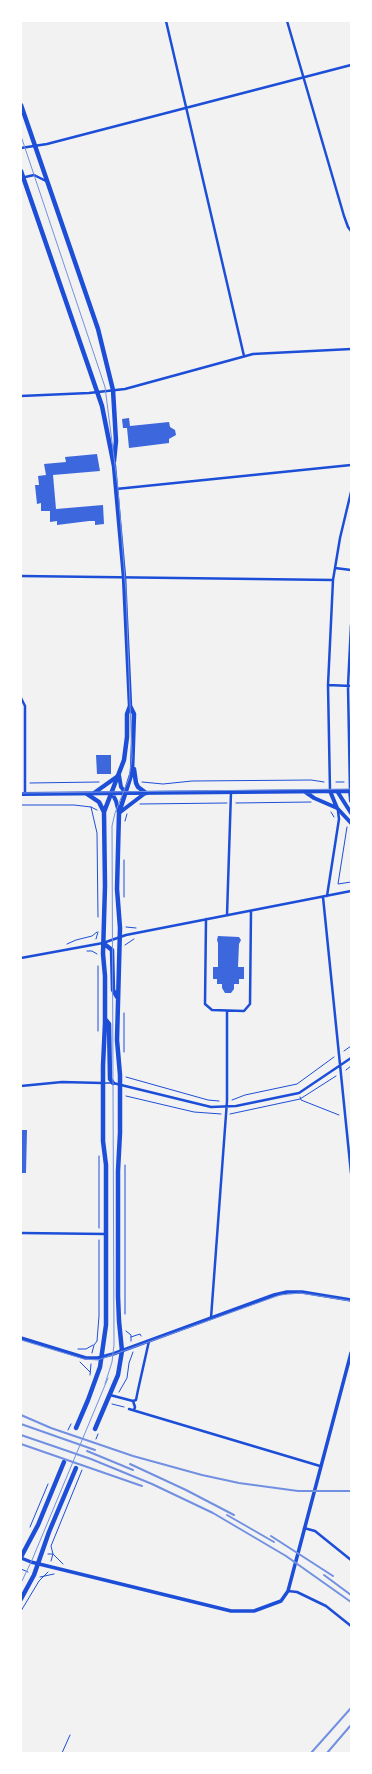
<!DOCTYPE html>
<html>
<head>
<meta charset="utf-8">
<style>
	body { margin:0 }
	#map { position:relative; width:372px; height:1774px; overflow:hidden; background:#f2f2f2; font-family:"Playfair Display",serif }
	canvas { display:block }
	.frame { position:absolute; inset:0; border:22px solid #fff; pointer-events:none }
</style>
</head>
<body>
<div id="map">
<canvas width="372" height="1774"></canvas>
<div class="frame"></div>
</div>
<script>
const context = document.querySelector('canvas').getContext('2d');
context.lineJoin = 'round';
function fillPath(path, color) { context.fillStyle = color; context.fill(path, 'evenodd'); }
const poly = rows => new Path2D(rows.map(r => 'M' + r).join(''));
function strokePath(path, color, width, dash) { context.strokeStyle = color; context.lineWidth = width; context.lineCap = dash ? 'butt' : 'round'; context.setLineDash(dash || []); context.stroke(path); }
fillPath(poly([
	[129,418,130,426,169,422,170,427,175,430,176,435,169,439,169,443,129,448,127,428,123,428,122,419],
	[97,454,100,471,53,475,56,509,103,505,104,524,95,525,95,521,89,521,57,525,57,521,50,522,50,511,41,511,41,503,37,504,35,485,39,485,38,476,46,475,44,464,66,462,65,457],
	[96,755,111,755,111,774,97,774],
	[218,936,239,937,241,940,239,944,238,967,244,967,244,979,239,979,239,984,234,984,234,989,231,993,225,993,222,988,222,984,217,984,217,979,213,979,213,967,218,967,218,943,217,940],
	[21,1130,27,1130,26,1173,21,1173]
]), '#3d67dc');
strokePath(poly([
	[142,782,163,784,192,781,311,780,324,782],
	[336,782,344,782],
	[30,783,99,782],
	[236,803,311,802],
	[140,804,227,803],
	[21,805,74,805,91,807,97,810],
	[91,807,97,833,98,917],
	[331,812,334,817],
	[125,821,127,814],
	[347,827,338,884,351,882],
	[124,897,124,860],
	[126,927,136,928],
	[96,939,98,932],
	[67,944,76,940,92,936,97,932],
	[125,945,134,939],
	[87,951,92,951,97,954],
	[98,966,98,1031],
	[124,1013,124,1052],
	[344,1051,351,1046],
	[346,1070,351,1066],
	[126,1077,208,1100,219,1101],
	[126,1096,194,1112,221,1114],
	[300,1097,301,1100,339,1115],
	[232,1100,245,1095,297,1084,334,1057],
	[230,1114,300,1099,336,1076],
	[99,1156,99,1228],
	[125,1165,125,1314],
	[126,1331,131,1335,131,1341],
	[131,1337,140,1334,141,1336],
	[78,1349,86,1349,93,1345],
	[92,1353,94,1345,97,1341,99,1316,99,1240],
	[80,1362,90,1372],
	[90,1375,91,1364],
	[119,1392,127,1378,129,1363,133,1352],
	[112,1404,124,1407],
	[68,1430,71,1424],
	[96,1439,98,1434],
	[30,1527,48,1484],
	[48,1554,53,1554,63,1564],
	[51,1561,53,1554,51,1546,82,1470],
	[21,1569,28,1572],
	[40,1577,54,1574],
	[21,1611,39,1581,48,1572],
	[62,1753,70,1735]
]), '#1d4ed8', 1);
strokePath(poly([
	[103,1083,111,1083]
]), '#1d4ed8', 1.5);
strokePath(poly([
	[166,21,244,356],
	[287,21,344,216,348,227,351,231],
	[21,148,47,144,351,65],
	[21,178,34,175,46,181],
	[21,396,89,393,125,389,253,354,351,349],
	[116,489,351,465],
	[335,568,351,570],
	[21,576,333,580],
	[328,685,351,686],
	[21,698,25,706,25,794],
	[330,791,328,685,333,580,340,538,351,492],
	[350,791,348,686,351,625],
	[327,896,339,819,338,811],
	[323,897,351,1173],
	[227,915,231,792],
	[206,919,205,1004,212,1010,244,1011,250,1004,251,911],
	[21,958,103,943,126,935,351,891],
	[113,1083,211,1107,236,1106,299,1093,351,1058],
	[21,1086,62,1082,102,1083],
	[21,1233,106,1234],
	[211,1318,227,1101,227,1011],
	[110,1395,133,1401],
	[133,1401,136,1400,138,1390,149,1341],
	[133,1401,135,1407,134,1410],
	[129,1409,320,1466],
	[304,1528,315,1531,351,1560],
	[288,1591,297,1592,326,1606,351,1626]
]), '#1d4ed8', 2.5);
strokePath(poly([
	[21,1338,86,1358,98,1358,113,1354,274,1295,287,1292,302,1292,351,1300],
	[21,1558,31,1562,231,1611,254,1611,281,1601,288,1591,351,1353]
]), '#1d4ed8', 3.5);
strokePath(poly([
	[119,775,121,787,126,793],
	[304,791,314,798,337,808],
	[330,791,337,808,351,823],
	[337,791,351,813],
	[350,791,351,801],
	[94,793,118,776],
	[112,793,116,801,119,813],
	[21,794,351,791],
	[119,813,144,794]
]), '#1d4ed8', 4);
strokePath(poly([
	[21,105,98,329,113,390,116,441,114,461],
	[21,171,102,406,114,466,124,577,130,706,134,714,132,772,119,813,117,889,120,928,117,1040,120,1075,120,1133,118,1171,118,1296,119,1321,122,1351,118,1375,95,1429],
	[134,769,136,783,138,787,146,793],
	[87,794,99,802,104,812],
	[103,943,112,950,113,990,117,997],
	[105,1019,109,1024,110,1079,113,1083],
	[76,1428,88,1400,100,1367,106,1325,106,1165,103,1141,103,1066,105,1023,105,976,103,954,105,886,104,812,124,760,127,737,127,714,130,706],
	[21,1557,38,1525,64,1462],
	[21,1599,34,1575,49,1532,76,1468]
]), '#1d4ed8', 4.5);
strokePath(poly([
	[21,136,105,387,118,489,126,593,132,757,129,778,115,813,112,826,114,1345,112,1362,105,1384],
	[21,793,351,789],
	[21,1340,84,1359,98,1360,280,1295,300,1293,351,1301],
	[21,1583,32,1560,108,1378]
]), '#7290e2', 1);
strokePath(poly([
	[21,1415,51,1428,133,1456,202,1475,239,1483,298,1491,351,1491],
	[21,1424,95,1450],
	[21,1435,91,1459,152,1484,213,1513,286,1556,351,1602],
	[21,1444,142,1486],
	[87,1451,133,1470],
	[130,1464,186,1490,234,1515],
	[227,1515,274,1542],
	[271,1536,333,1576],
	[324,1575,351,1595],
	[311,1753,351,1708],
	[327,1753,351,1725]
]), '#7290e2', 2);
</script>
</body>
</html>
